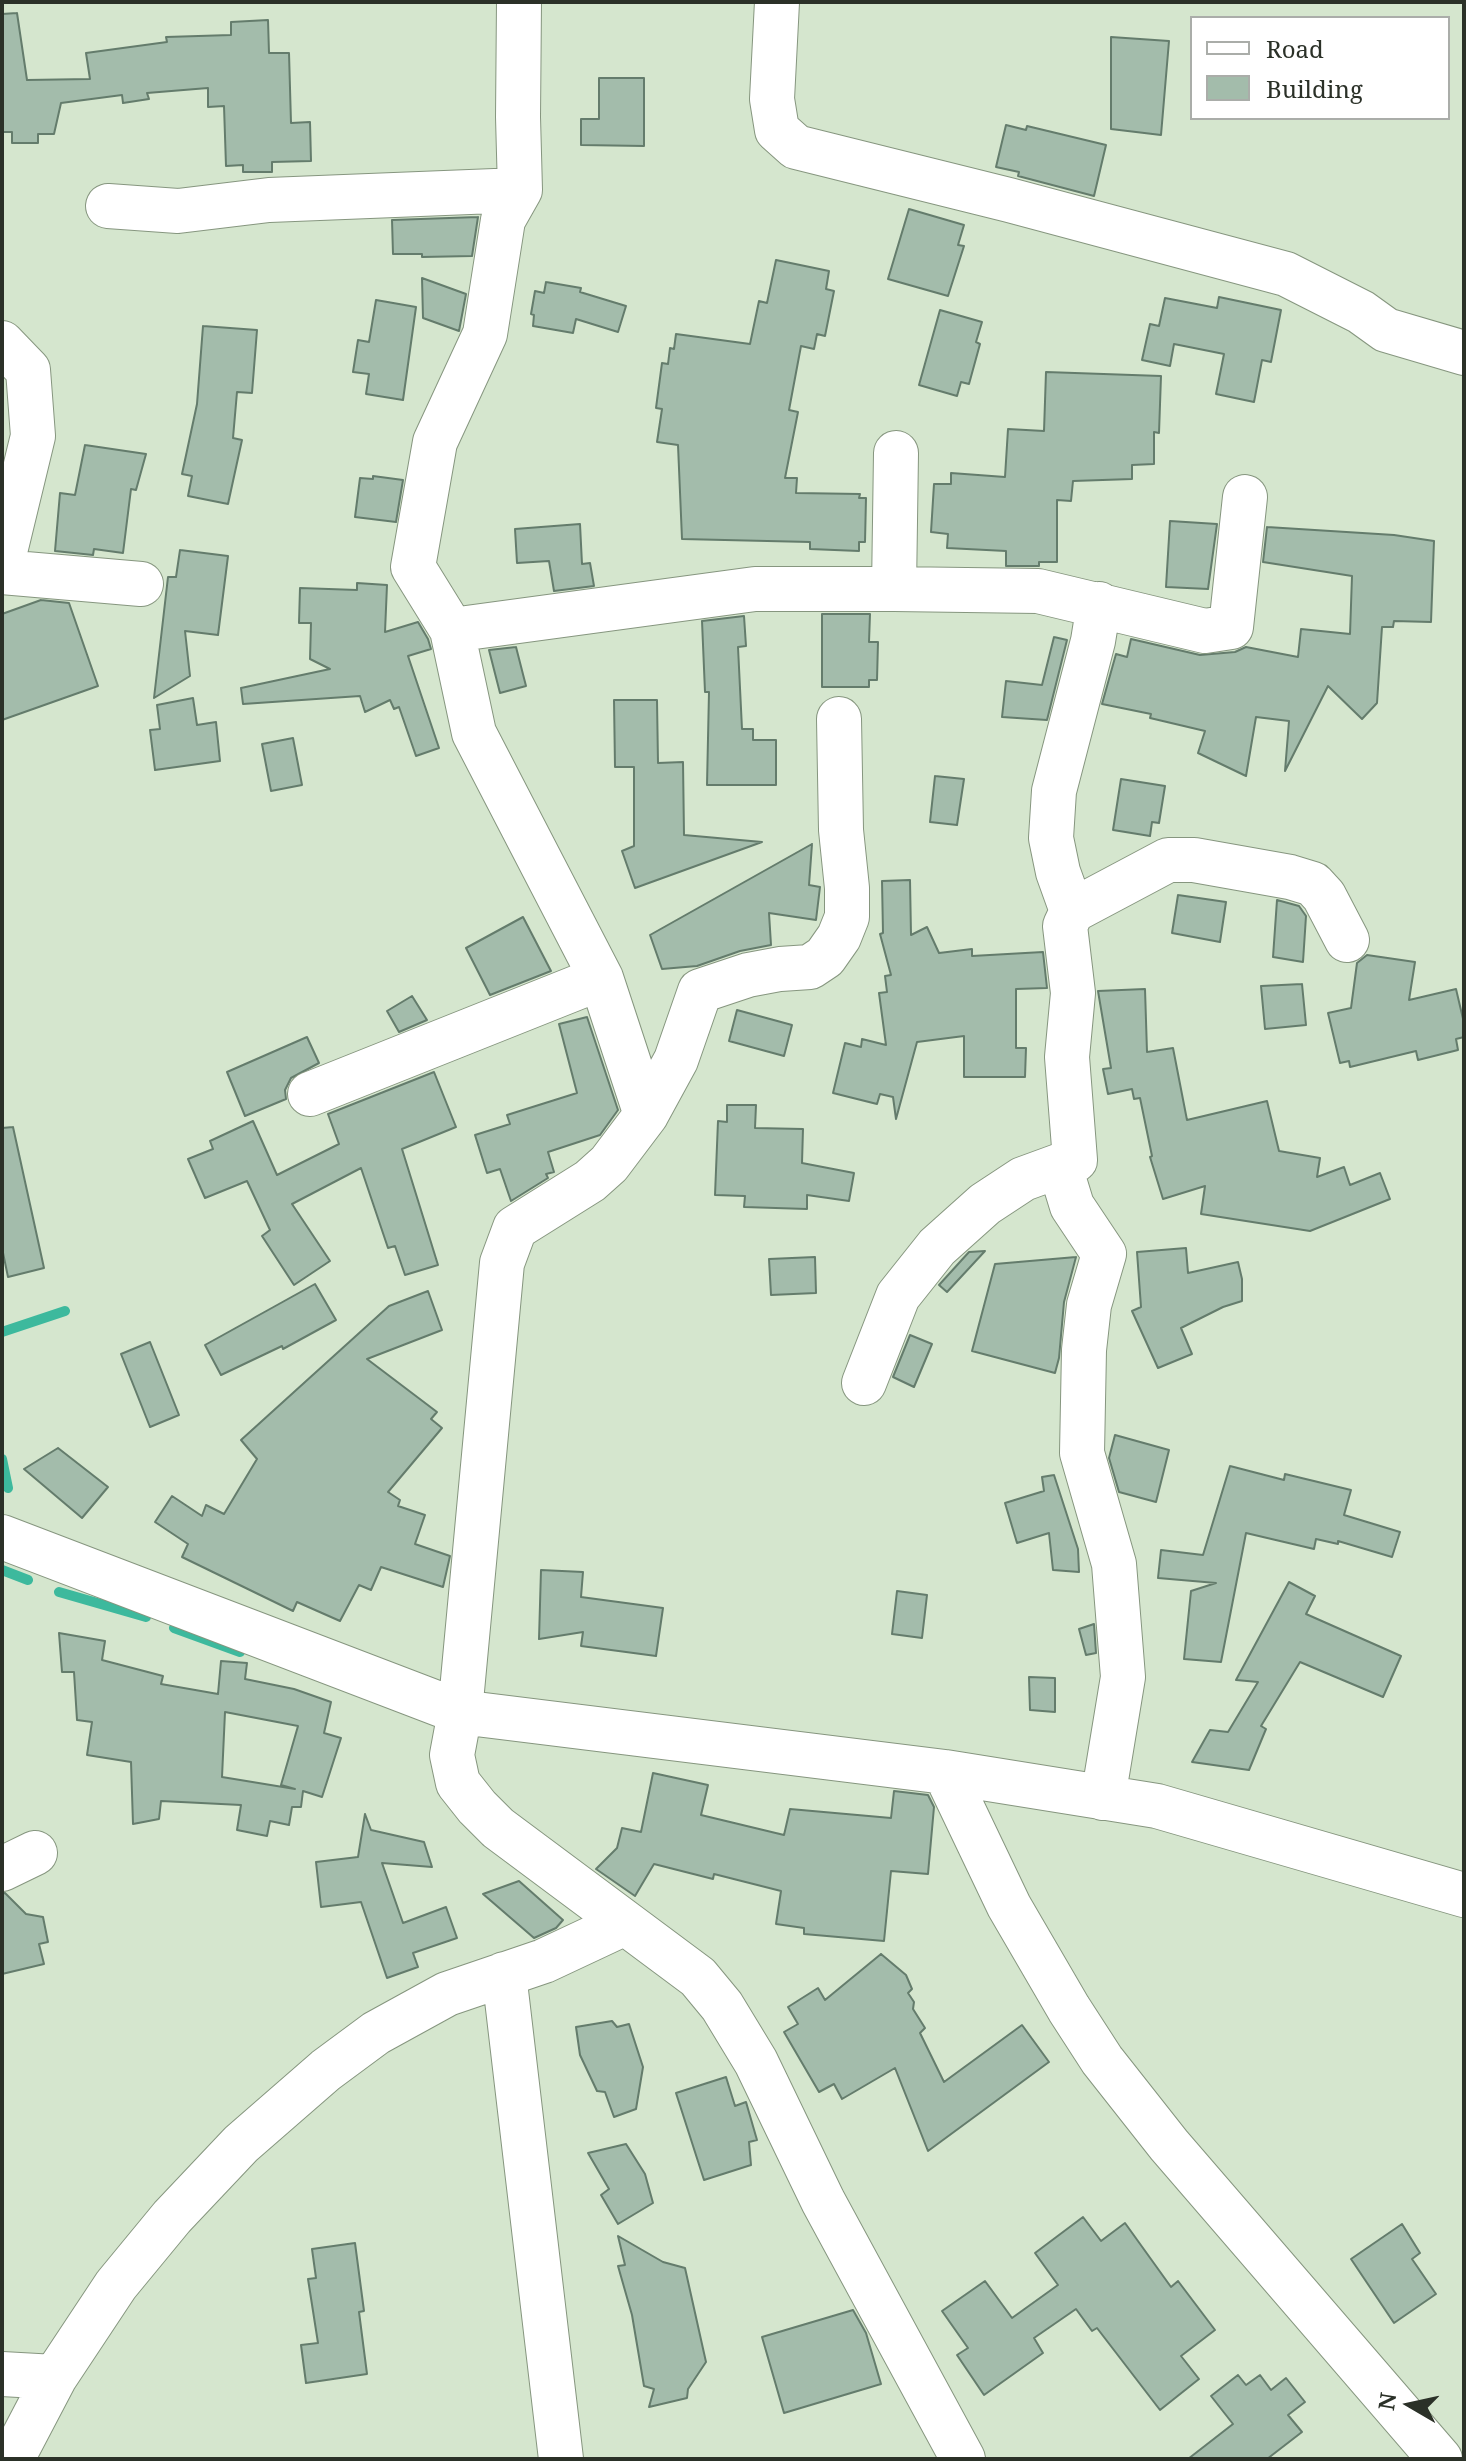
<!DOCTYPE html>
<html>
<head>
<meta charset="utf-8">
<style>
	body { margin:0 }
	#map { position:relative; width:1466px; height:2461px; overflow:hidden; background:#d5e6ce; font-family:"Noto Serif",serif }
	canvas { display:block }
	.frame { position:absolute; inset:0; border:4px solid #2b3128; pointer-events:none }
	.legend { position:absolute; left:1190px; top:16px; width:260px; height:104px; box-sizing:border-box; background:#fff; border:2px solid #aaada9; margin:0; padding:10px 14px; list-style:none; font-size:24px; color:#2b3128 }
	.legend li { display:flex; align-items:center; gap:16px; height:40px }
	.legend b { width:40px; border:2px solid #aaada9 }
	.north { position:absolute; left:1370px; top:2365px; width:80px; height:80px; -webkit-text-stroke:6px #fff; paint-order:stroke; rotate:279deg; font-size:22px; font-weight:700; line-height:32px; text-align:center; color:#2b3128 }
	.north::after { content:''; display:block; margin:auto; width:28px; height:36px; background:#2b3128; clip-path:polygon(50% 0,100% 100%,50% 72%,0 100%) }
</style>
</head>
<body>
<div id="map">
<canvas width="1466" height="2461"></canvas>
<div class="frame"></div>
<ul class="legend">
<li><b style="height:10px;background:#fff"></b>Road</li>
<li><b style="height:22px;background:#a3bcab"></b>Building</li>
</ul>
<div class="north">N</div>
</div>
<script>
const context = document.querySelector('canvas').getContext('2d');
context.lineJoin = 'round';
const poly = rows => new Path2D(rows.map(r => 'M' + r).join(''));
function strokePath(path, color, width, dash) { context.strokeStyle = color; context.lineWidth = width; context.lineCap = dash ? 'butt' : 'round'; context.setLineDash(dash || []); context.stroke(path); }
function fillPath(path, color) { context.fillStyle = color; context.fill(path, 'evenodd'); }
strokePath(poly([
	[2,1332,65,1311],
	[2,1459,8,1488],
	[2,1570,28,1580],
	[59,1592,146,1617],
	[174,1628,240,1652]
]), '#3db99d', 10);
const building = poly([
	[17,13,27,80,90,79,86,53,167,42,166,37,231,35,231,22,268,20,269,53,289,53,291,123,310,122,311,161,272,162,272,172,243,172,243,165,226,166,224,106,208,107,208,88,147,93,149,99,123,103,122,95,61,103,54,134,38,134,38,143,12,143,12,132,2,132,2,14,17,13],
	[1111,37,1169,41,1161,135,1111,129,1111,37],
	[599,78,644,78,644,146,581,145,581,119,599,119,599,78],
	[1006,125,1026,130,1027,126,1106,145,1094,196,1018,176,1019,172,996,167,1006,125],
	[909,209,964,225,958,245,964,246,948,296,888,279,909,209],
	[478,217,472,256,422,257,422,254,393,254,392,220,478,217],
	[776,260,829,271,826,289,834,291,825,336,817,334,814,349,801,346,789,410,798,412,785,478,797,478,796,493,860,494,859,498,866,498,865,542,859,542,859,551,810,549,810,542,682,539,678,445,657,442,662,409,656,408,662,363,668,364,670,348,674,349,676,334,750,344,759,301,767,303,776,260],
	[422,278,466,294,459,331,423,318,422,278],
	[546,282,581,288,580,292,626,306,618,332,576,319,573,333,533,326,534,315,531,314,535,291,544,293,546,282],
	[1219,297,1281,310,1271,362,1262,360,1254,402,1216,394,1224,354,1174,344,1170,366,1142,360,1150,324,1159,326,1165,298,1217,308,1219,297],
	[376,300,416,307,403,400,366,394,369,374,353,372,358,340,369,342,376,300],
	[940,310,982,322,976,342,980,344,969,384,961,382,957,396,919,385,940,310],
	[203,326,257,330,252,393,237,392,233,438,242,440,228,504,188,496,192,476,182,474,197,404,203,326],
	[1046,372,1161,376,1159,433,1154,432,1154,464,1132,465,1132,479,1073,481,1071,501,1057,500,1057,562,1039,562,1039,566,1006,566,1006,551,947,548,948,534,931,532,934,484,951,484,951,473,1005,477,1008,429,1044,431,1046,372],
	[85,445,146,454,136,490,131,489,123,553,94,549,93,555,55,551,60,493,75,495,85,445],
	[373,476,403,480,396,522,355,517,360,478,373,479,373,476],
	[1170,521,1217,524,1208,589,1166,587,1170,521],
	[580,524,582,564,590,563,594,586,554,591,549,561,517,563,515,529,580,524],
	[1267,527,1394,535,1434,541,1431,622,1394,621,1393,627,1382,627,1377,703,1362,719,1328,686,1285,771,1289,721,1256,717,1246,776,1198,753,1205,731,1150,718,1151,714,1102,704,1116,654,1127,657,1131,639,1200,655,1235,652,1246,647,1298,657,1301,629,1350,634,1352,576,1263,562,1267,527],
	[180,550,228,556,218,635,185,631,190,676,154,698,168,577,176,577,180,550],
	[357,583,387,585,385,632,418,622,428,639,431,649,408,656,439,748,416,756,399,707,394,709,390,700,365,712,360,696,243,704,241,688,330,669,310,659,311,623,299,623,300,588,357,590,357,583],
	[41,600,69,603,98,686,2,720,2,614,41,600],
	[822,614,870,614,869,642,878,642,877,680,869,680,869,687,822,687,822,614],
	[744,616,746,646,738,647,742,729,753,729,753,740,776,740,776,785,707,785,709,692,705,692,702,621,744,616],
	[1054,637,1067,640,1047,720,1002,717,1006,681,1042,685,1054,637],
	[516,647,526,686,500,693,489,650,516,647],
	[193,698,197,725,216,722,220,761,155,770,150,730,160,729,157,705,193,698],
	[614,700,657,700,658,763,683,762,684,835,762,842,635,888,622,851,634,846,634,767,615,767,614,700],
	[293,738,302,785,271,791,262,744,293,738],
	[935,776,964,779,957,825,930,822,935,776],
	[1121,779,1165,786,1159,823,1152,822,1150,836,1113,830,1121,779],
	[812,844,809,885,820,887,816,920,769,913,771,945,740,951,697,966,662,969,650,935,812,844],
	[910,880,911,935,927,927,939,953,972,949,972,956,1043,952,1047,988,1016,989,1016,1048,1026,1048,1025,1077,964,1077,964,1036,917,1042,896,1119,893,1097,880,1094,877,1104,833,1093,845,1043,861,1047,862,1039,886,1045,879,993,887,992,885,976,891,975,880,934,883,933,882,881,910,880],
	[1178,895,1226,902,1220,942,1172,933,1178,895],
	[1277,900,1299,906,1306,916,1303,962,1273,957,1277,900],
	[523,917,551,971,490,995,466,948,523,917],
	[1367,955,1415,962,1409,1000,1456,989,1464,1023,1464,1037,1456,1039,1458,1050,1418,1060,1416,1051,1350,1067,1349,1061,1340,1063,1328,1013,1351,1008,1357,963,1367,955],
	[1302,984,1306,1025,1265,1029,1261,986,1302,984],
	[1145,989,1147,1052,1173,1048,1187,1120,1267,1101,1279,1151,1320,1158,1317,1177,1344,1167,1350,1185,1380,1173,1390,1199,1310,1231,1201,1214,1205,1186,1163,1199,1150,1157,1152,1156,1140,1098,1134,1099,1132,1089,1108,1094,1103,1069,1111,1068,1098,991,1145,989],
	[412,996,427,1020,399,1032,387,1011,412,996],
	[737,1010,792,1025,784,1056,729,1041,737,1010],
	[587,1017,618,1110,600,1135,548,1152,554,1172,546,1174,548,1178,511,1201,500,1169,487,1173,475,1135,510,1124,507,1115,577,1093,559,1024,587,1017],
	[307,1037,319,1063,291,1078,285,1090,286,1099,245,1116,227,1072,307,1037],
	[434,1072,456,1127,402,1149,438,1265,405,1275,395,1246,388,1248,361,1168,292,1204,330,1261,294,1285,262,1236,270,1230,247,1181,205,1198,188,1159,213,1149,210,1141,253,1121,277,1175,339,1144,328,1114,434,1072],
	[727,1105,756,1105,755,1128,803,1129,802,1163,854,1173,849,1201,807,1195,807,1209,744,1207,745,1196,715,1195,718,1121,727,1122,727,1105],
	[13,1127,44,1268,8,1277,2,1248,2,1128,13,1127],
	[1186,1248,1188,1273,1238,1262,1242,1279,1242,1301,1223,1307,1181,1328,1192,1354,1158,1368,1132,1311,1141,1307,1137,1252,1186,1248],
	[985,1251,947,1292,939,1285,969,1252,985,1251],
	[815,1257,816,1293,771,1295,769,1259,815,1257],
	[1076,1257,1064,1302,1059,1358,1055,1373,972,1351,995,1264,1076,1257],
	[315,1284,336,1320,283,1349,282,1346,221,1375,205,1345,315,1284],
	[428,1291,442,1330,367,1359,437,1412,431,1419,442,1428,388,1492,400,1500,398,1506,425,1515,415,1544,450,1556,443,1587,381,1567,371,1590,359,1585,340,1621,297,1602,293,1611,182,1557,188,1544,155,1522,172,1496,202,1516,206,1505,224,1514,257,1459,241,1440,389,1306,428,1291],
	[910,1335,932,1344,914,1387,893,1377,910,1335],
	[150,1342,179,1415,150,1427,121,1354,150,1342],
	[1115,1435,1169,1450,1156,1502,1119,1492,1109,1458,1115,1435],
	[58,1448,108,1487,82,1518,24,1469,58,1448],
	[1230,1466,1284,1480,1285,1474,1351,1490,1344,1515,1400,1532,1392,1557,1338,1541,1338,1544,1316,1539,1314,1549,1246,1533,1221,1662,1184,1659,1191,1591,1216,1583,1158,1578,1161,1550,1203,1555,1230,1466],
	[1054,1475,1078,1549,1079,1572,1053,1570,1049,1533,1017,1543,1005,1503,1044,1491,1042,1477,1054,1475],
	[541,1570,583,1572,581,1597,663,1608,656,1656,581,1646,583,1632,539,1639,541,1570],
	[1289,1582,1315,1596,1306,1614,1401,1656,1383,1697,1300,1662,1261,1726,1266,1729,1249,1770,1192,1762,1210,1730,1228,1732,1258,1682,1236,1680,1289,1582],
	[897,1591,927,1595,922,1638,892,1634,897,1591],
	[1094,1624,1096,1653,1086,1655,1079,1629,1094,1624],
	[59,1633,105,1641,102,1660,163,1676,161,1684,218,1694,221,1661,247,1663,245,1679,294,1689,331,1702,324,1733,341,1738,322,1797,303,1791,301,1807,292,1807,289,1825,270,1821,267,1836,237,1830,241,1805,161,1801,159,1819,133,1824,131,1762,87,1755,92,1722,77,1720,74,1672,62,1672,59,1633],
	[225,1712,298,1726,281,1785,295,1789,222,1777,225,1712],
	[1029,1677,1055,1678,1055,1712,1030,1710,1029,1677],
	[653,1773,708,1785,701,1815,784,1835,790,1809,891,1818,894,1791,928,1795,934,1807,928,1874,891,1871,884,1941,804,1934,804,1928,776,1924,781,1891,714,1874,713,1879,654,1864,635,1896,596,1869,617,1848,622,1828,641,1832,653,1773],
	[365,1814,371,1830,424,1842,432,1867,382,1863,403,1923,446,1907,457,1938,413,1953,418,1967,387,1978,361,1902,321,1907,316,1862,358,1857,365,1814],
	[519,1881,563,1920,556,1928,534,1938,483,1894,519,1881],
	[5,1893,26,1914,43,1917,48,1942,39,1944,44,1964,2,1974,2,1894,5,1893],
	[881,1954,906,1975,912,1989,908,1993,914,2002,913,2009,925,2028,920,2033,944,2082,1022,2025,1049,2062,928,2151,895,2068,842,2099,834,2084,819,2092,784,2032,798,2024,788,2007,818,1988,825,2000,881,1954],
	[612,2021,617,2027,629,2024,643,2067,636,2109,614,2117,605,2092,597,2091,580,2055,576,2027,612,2021],
	[726,2077,735,2106,746,2102,757,2140,749,2142,751,2165,704,2180,676,2093,726,2077],
	[626,2144,645,2174,653,2203,618,2224,601,2195,609,2189,588,2153,626,2144],
	[1083,2217,1101,2241,1125,2223,1171,2287,1178,2281,1215,2330,1181,2356,1199,2379,1160,2410,1097,2328,1092,2331,1076,2309,1034,2338,1043,2353,984,2395,957,2355,968,2348,942,2311,985,2281,1012,2318,1058,2285,1035,2253,1083,2217],
	[1402,2224,1420,2253,1412,2259,1436,2294,1394,2323,1351,2259,1402,2224],
	[618,2236,663,2262,685,2268,706,2362,688,2389,687,2398,649,2407,654,2389,644,2386,632,2315,618,2266,625,2265,618,2236],
	[355,2243,364,2311,359,2312,367,2374,306,2383,301,2345,318,2343,308,2279,316,2278,312,2249,355,2243],
	[853,2310,866,2333,881,2384,784,2413,762,2337,853,2310],
	[1238,2375,1246,2385,1260,2375,1271,2390,1286,2378,1305,2402,1288,2415,1302,2432,1267,2459,1188,2459,1233,2424,1211,2396,1238,2375]
]);
fillPath(building, '#a3bcab');
strokePath(building, '#647c6c', 2);
const minor = poly([
	[519,2,518,117,520,190,503,220,485,334,435,442,413,567,452,630,474,733,601,978,646,1115,609,1164,590,1181,515,1228,502,1263,460,1712,452,1755,458,1783,477,1807,498,1828,698,1977,722,2006,756,2062,823,2201,963,2459],
	[777,2,772,99,777,130,796,147,1009,200,1286,274,1361,312,1386,330,1464,353],
	[108,206,178,211,269,200,520,190],
	[2,343,28,370,33,436,2,564],
	[2,572,141,584],
	[894,589,1038,591,1205,631,1231,627,1245,497],
	[1099,604,1093,641,1054,791,1051,838,1058,872,1072,911,1065,926,1073,993,1067,1057,1075,1160,1061,1170,1072,1206,1104,1254,1089,1305,1084,1350,1082,1453,1114,1564,1123,1677,1103,1798],
	[452,630,755,589,894,589,896,453],
	[1072,911,1168,860,1194,860,1290,877,1313,884,1324,896,1347,940],
	[310,1094,601,978],
	[646,1115,676,1060,700,991,748,975,780,969,810,967,825,957,839,937,847,917,847,888,841,830,839,719],
	[864,1383,898,1296,937,1247,985,1204,1023,1179,1075,1160],
	[2,1537,460,1712,945,1772,1157,1806,1464,1895],
	[945,1772,1009,1906,1069,2009,1102,2060,1169,2145,1440,2459],
	[2,1869,35,1853],
	[504,1974,561,2459],
	[2,2374,55,2377],
	[12,2459,55,2377,116,2285,172,2217,241,2144,326,2070,376,2033,447,1994,544,1961,625,1923]
]);
strokePath(minor, '#86967f', 46);
strokePath(minor, '#fff', 44);
</script>
</body>
</html>
